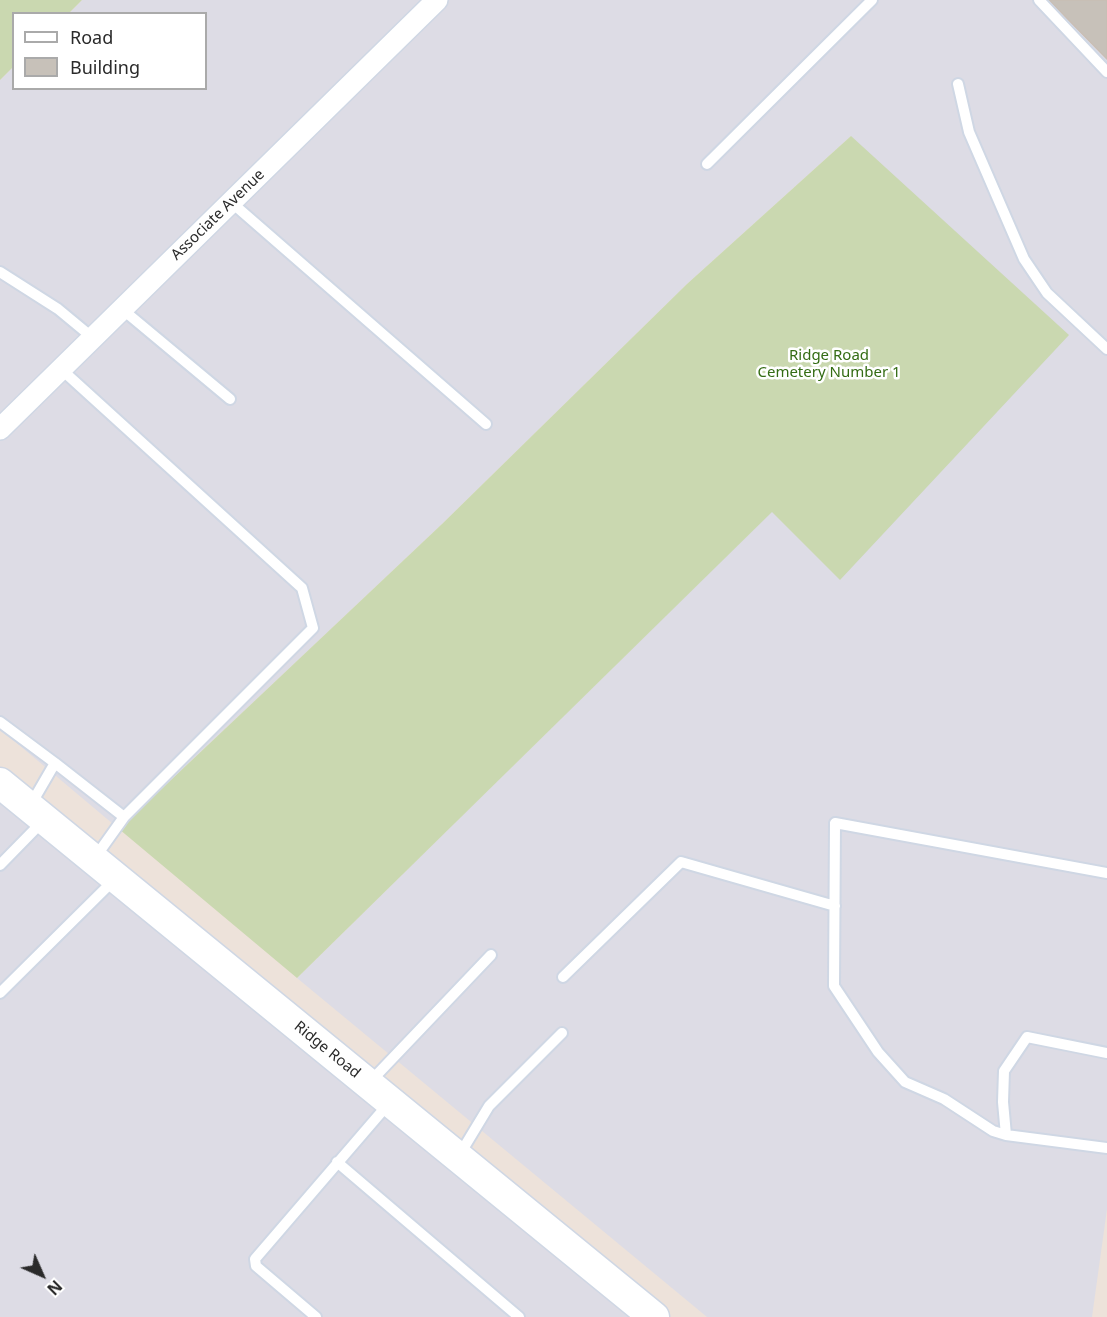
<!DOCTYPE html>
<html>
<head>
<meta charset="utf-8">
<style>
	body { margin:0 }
	#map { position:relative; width:1107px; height:1317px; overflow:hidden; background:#ede2da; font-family:"Noto Sans",sans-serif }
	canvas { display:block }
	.legend { position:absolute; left:12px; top:12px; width:195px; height:78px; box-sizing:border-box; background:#fff; border:2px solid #aaa; margin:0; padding:8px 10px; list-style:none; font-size:18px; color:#2a2a2a }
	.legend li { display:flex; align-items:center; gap:12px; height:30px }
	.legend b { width:30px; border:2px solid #aaa }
	.north { position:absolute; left:12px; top:1245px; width:60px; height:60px; -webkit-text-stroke:4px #fff; paint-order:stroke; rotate:135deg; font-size:16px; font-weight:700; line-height:24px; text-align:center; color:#2a2a2a }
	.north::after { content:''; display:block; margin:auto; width:21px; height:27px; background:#2a2a2a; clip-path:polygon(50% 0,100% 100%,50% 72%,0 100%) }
</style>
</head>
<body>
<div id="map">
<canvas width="1107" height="1317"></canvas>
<ul class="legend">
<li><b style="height:8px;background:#fff"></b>Road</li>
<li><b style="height:16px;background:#c7c1b9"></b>Building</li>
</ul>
<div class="north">N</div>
</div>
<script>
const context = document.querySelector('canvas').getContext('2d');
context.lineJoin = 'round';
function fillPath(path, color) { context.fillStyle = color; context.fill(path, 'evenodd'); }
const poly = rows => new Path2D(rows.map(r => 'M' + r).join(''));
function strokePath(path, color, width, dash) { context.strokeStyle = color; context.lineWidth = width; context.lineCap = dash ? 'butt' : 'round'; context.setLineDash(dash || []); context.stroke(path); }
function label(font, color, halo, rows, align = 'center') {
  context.font = font + ' "Noto Sans",sans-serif'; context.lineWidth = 5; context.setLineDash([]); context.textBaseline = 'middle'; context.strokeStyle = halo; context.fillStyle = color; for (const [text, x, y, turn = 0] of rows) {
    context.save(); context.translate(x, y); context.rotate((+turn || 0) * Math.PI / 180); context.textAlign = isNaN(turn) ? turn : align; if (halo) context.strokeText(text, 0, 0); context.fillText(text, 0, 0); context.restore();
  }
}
fillPath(poly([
	[82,0,1107,0,1107,1209,1092,1317,707,1317,297,978,772,511,840,579,851,136,687,284,442,524,119,829,0,729,0,80,13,67,14,88,206,88,206,14,69,13],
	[0,783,654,1317,0,1317]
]), '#dddce5');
fillPath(poly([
	[0,0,82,0,69,13,14,14,13,67,0,80],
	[851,136,1069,335,840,580,772,512,297,978,119,829,442,524,687,284]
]), '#cad8b0');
const building = poly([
	[1049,0,1107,0,1107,59,1049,0]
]);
fillPath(building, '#c7c1b9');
strokePath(building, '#c9beb4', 1.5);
const service = poly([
	[1039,0,1107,72],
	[958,84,969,132,1024,259,1047,293,1107,349],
	[707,164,872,0],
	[231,202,486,424],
	[0,272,58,309,93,338],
	[122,309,230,399],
	[61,369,302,588,313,628,124,817],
	[0,722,55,763],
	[30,806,55,763,124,817,94,859],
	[0,865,42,822],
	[1107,873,835,823,834,986,878,1052,905,1082,944,1099,993,1131,1006,1135,1107,1148],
	[563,977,681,862,835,906],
	[0,993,114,880],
	[369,1083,491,955],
	[1006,1135,1003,1102,1004,1071,1027,1037,1107,1053],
	[460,1154,489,1106,562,1033],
	[337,1162,519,1317],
	[316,1317,256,1266,255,1259,390,1102]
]);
const minor = poly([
	[0,429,437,0]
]);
const secondary = poly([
	[0,783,654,1317]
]);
strokePath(service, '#cfd7e4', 14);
strokePath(minor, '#cfd7e4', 24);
strokePath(secondary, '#cfd7e4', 33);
strokePath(service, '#fff', 10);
strokePath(minor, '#fff', 21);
strokePath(secondary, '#fff', 30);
label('15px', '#2a2a2a', '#fff', [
	["Associate Avenue",218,215,-44],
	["Ridge Road",327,1050,39]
]);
label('15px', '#346c14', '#fff', [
	["Ridge Road",829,356],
	["Cemetery Number 1",829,373]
]);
</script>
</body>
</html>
